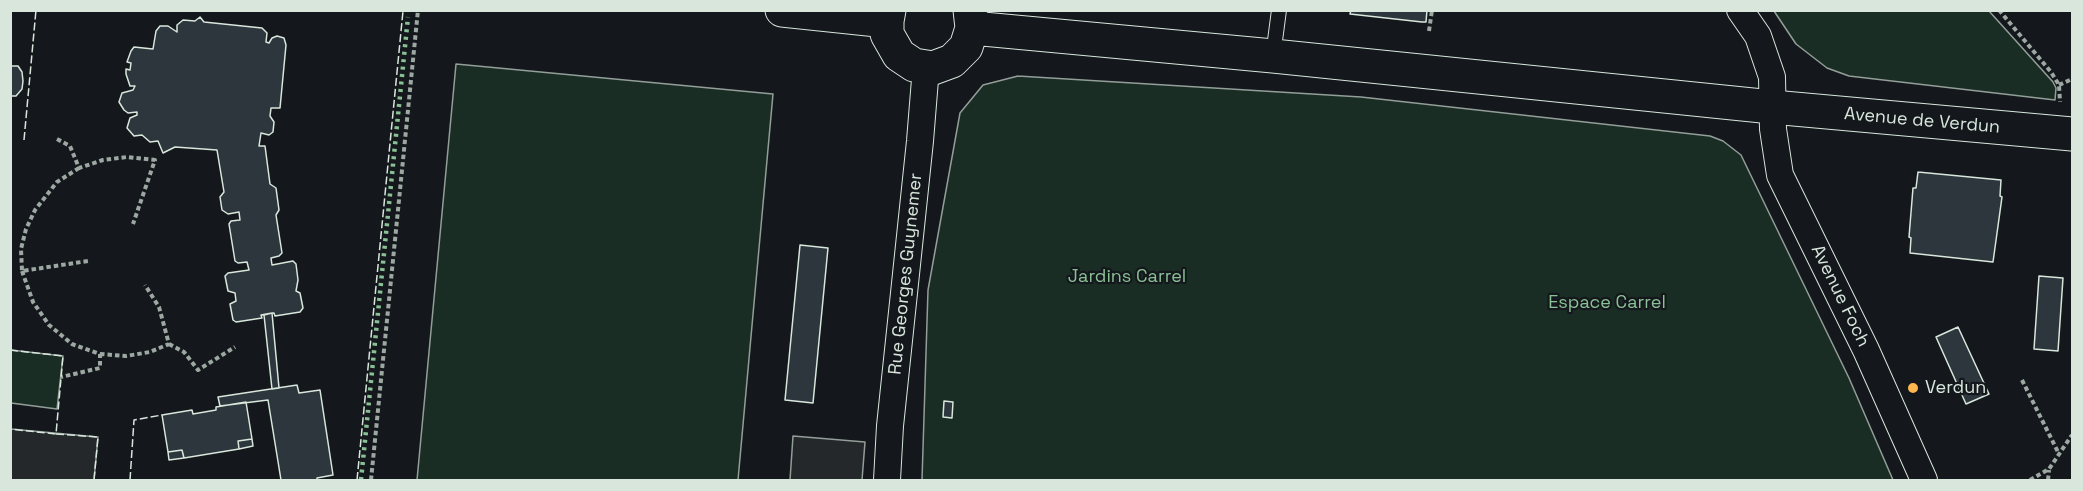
<!DOCTYPE html>
<html>
<head>
<meta charset="utf-8">
<style>
	body { margin:0 }
	#map { position:relative; width:2083px; height:491px; overflow:hidden; background:#14181c; font-family:"Space Grotesk",sans-serif }
	canvas { display:block }
	.frame { position:absolute; inset:0; border:12px solid #d8e6dc; pointer-events:none }
</style>
</head>
<body>
<div id="map">
<canvas width="2083" height="491"></canvas>
<div class="frame"></div>
</div>
<script>
const context = document.querySelector('canvas').getContext('2d');
context.lineJoin = 'round';
function fillPath(path, color) { context.fillStyle = color; context.fill(path, 'evenodd'); }
const poly = rows => new Path2D(rows.map(r => 'M' + r).join(''));
function strokePath(path, color, width, dash) { context.strokeStyle = color; context.lineWidth = width; context.lineCap = dash ? 'butt' : 'round'; context.setLineDash(dash || []); context.stroke(path); }
function label(font, color, halo, rows, align = 'center') {
  context.font = font + ' "Space Grotesk",sans-serif'; context.lineWidth = 4.5; context.setLineDash([]); context.textBaseline = 'middle'; context.strokeStyle = halo; context.fillStyle = color; for (const [text, x, y, turn = 0] of rows) {
    context.save(); context.translate(x, y); context.rotate((+turn || 0) * Math.PI / 180); context.textAlign = isNaN(turn) ? turn : align; if (halo) context.strokeText(text, 0, 0); context.fillText(text, 0, 0); context.restore();
  }
}
const green = poly([
	[1774,11,1989,11,2053,82,2056,88,2055,100,1849,76,1827,68,1796,44,1774,11],
	[456,64,773,94,738,480,417,480,456,64],
	[1018,76,1361,97,1710,136,1723,141,1741,155,1849,378,1893,480,922,480,928,290,960,113,983,85,1018,76],
	[11,350,63,356,57,409,11,403,11,350]
]);
fillPath(green, '#1a2d24');
strokePath(green, '#939e99', 1.5);
const parking = poly([
	[11,429,98,437,94,480,11,480,11,429],
	[793,436,865,442,862,480,790,480,793,436]
]);
fillPath(parking, '#24282b');
strokePath(parking, '#939e99', 1.5);
const building = poly([
	[1351,10,1427,10,1426,22,1422,22,1350,14,1351,10],
	[200,17,204,22,262,28,267,33,266,42,269,43,272,38,277,36,284,38,286,45,280,108,271,108,270,116,274,122,273,132,269,135,261,133,259,146,265,146,270,184,276,188,279,210,276,215,282,253,279,256,271,258,272,265,293,261,296,264,298,280,296,291,300,293,303,308,300,312,275,316,274,313,272,313,261,315,262,318,236,322,233,320,230,304,236,301,235,293,228,291,225,276,228,273,249,270,247,262,238,263,235,261,229,224,231,221,240,220,239,212,228,214,222,210,220,197,224,192,217,150,175,147,163,153,158,141,150,142,142,135,134,136,127,128,130,118,137,115,137,112,128,113,124,110,119,102,122,93,133,90,135,86,130,86,126,74,126,69,130,70,131,63,127,62,131,51,134,47,153,49,156,31,160,26,168,26,177,32,177,25,183,20,195,21,200,17],
	[10,66,18,66,22,72,23,81,22,89,16,96,10,96,10,66],
	[1918,172,2001,180,2000,196,2002,197,1993,262,1910,253,1911,238,1909,237,1913,188,1916,188,1918,172],
	[800,245,828,248,813,403,785,400,800,245],
	[2039,276,2063,278,2058,351,2034,349,2039,276],
	[272,313,279,388,272,389,264,315,272,313],
	[1958,327,1989,394,1966,404,1936,337,1958,327],
	[297,385,299,393,320,390,333,475,317,478,317,480,281,480,268,400,220,406,218,397,297,385],
	[944,401,953,402,952,418,943,417,944,401],
	[246,402,252,439,238,441,239,449,184,458,182,450,168,452,162,415,192,410,193,414,216,410,216,407,246,402],
	[252,439,253,446,239,449,238,441,252,439],
	[182,450,184,458,169,460,168,452,182,450]
]);
fillPath(building, '#2c363c');
strokePath(building, '#d8e6dc', 1.5);
const lane = poly([
	[1273,56,1279,10]
]);
const street = poly([
	[1740,10,1758,36,1772,77,1773,129,1780,175,1866,350,1924,480],
	[887,480,890,426,920,141,926,67]
]);
const secondary = poly([
	[782,10,887,21],
	[889,10,887,21,887,34,899,55,914,65,933,68,952,61,966,47,972,28,970,10],
	[972,28,1273,56,1772,107,2072,134]
]);
strokePath(lane, '#d8e6dc', 16);
strokePath(street, '#d8e6dc', 28);
strokePath(secondary, '#d8e6dc', 35);
strokePath(poly([
	[1999,10,2051,72,2059,85,2060,102],
	[1429,31,1432,10],
	[2059,85,2072,79],
	[57,139,70,146,79,168,103,160,127,157,155,160,133,224],
	[79,168,57,182,35,210,26,229,21,249,22,271,88,261],
	[22,271,33,302,49,325,72,344,100,354,100,368,61,377],
	[169,344,184,352,198,370,235,347],
	[100,354,126,356,150,352,169,344,159,307,145,285],
	[2022,380,2059,454],
	[371,480,418,10],
	[2030,480,2049,469,2072,435],
	[2048,480,2049,470]
]), '#9da8a2', 4, [4.5, 3]);
strokePath(lane, '#14181c', 14);
strokePath(street, '#14181c', 26);
strokePath(secondary, '#14181c', 33);
strokePath(poly([
	[361,480,408,17]
]), '#8ac095', 4.5, [3, 4.5]);
strokePath(poly([
	[24,140,36,10],
	[10,350,63,356,56,434,10,429],
	[56,434,98,437,94,480],
	[130,480,134,420,162,415],
	[357,480,403,11]
]), '#d8e6dc', 1.5, [8, 3]);
for (const [x, y, r, color] of [
	[1913,388,6,"#ffb74d"]
]) { const dot = new Path2D(); dot.arc(x, y, r, 0, 2 * Math.PI); context.fillStyle = color; context.fill(dot); strokePath(dot, '#14181c', 2); }
label('18px', '#d8e6dc', '#14181c', [
	["Avenue de Verdun",1922,121,5],
	["Rue Georges Guynemer",906,274,-84],
	["Avenue Foch",1840,296,64]
]);
label('18px', '#8ac095', '#14181c', [
	["Jardins Carrel",1127,277],
	["Espace Carrel",1607,303]
]);
label('18px', '#d8e6dc', '#14181c', [
	["Verdun",1925,388]
], 'left');
</script>
</body>
</html>
